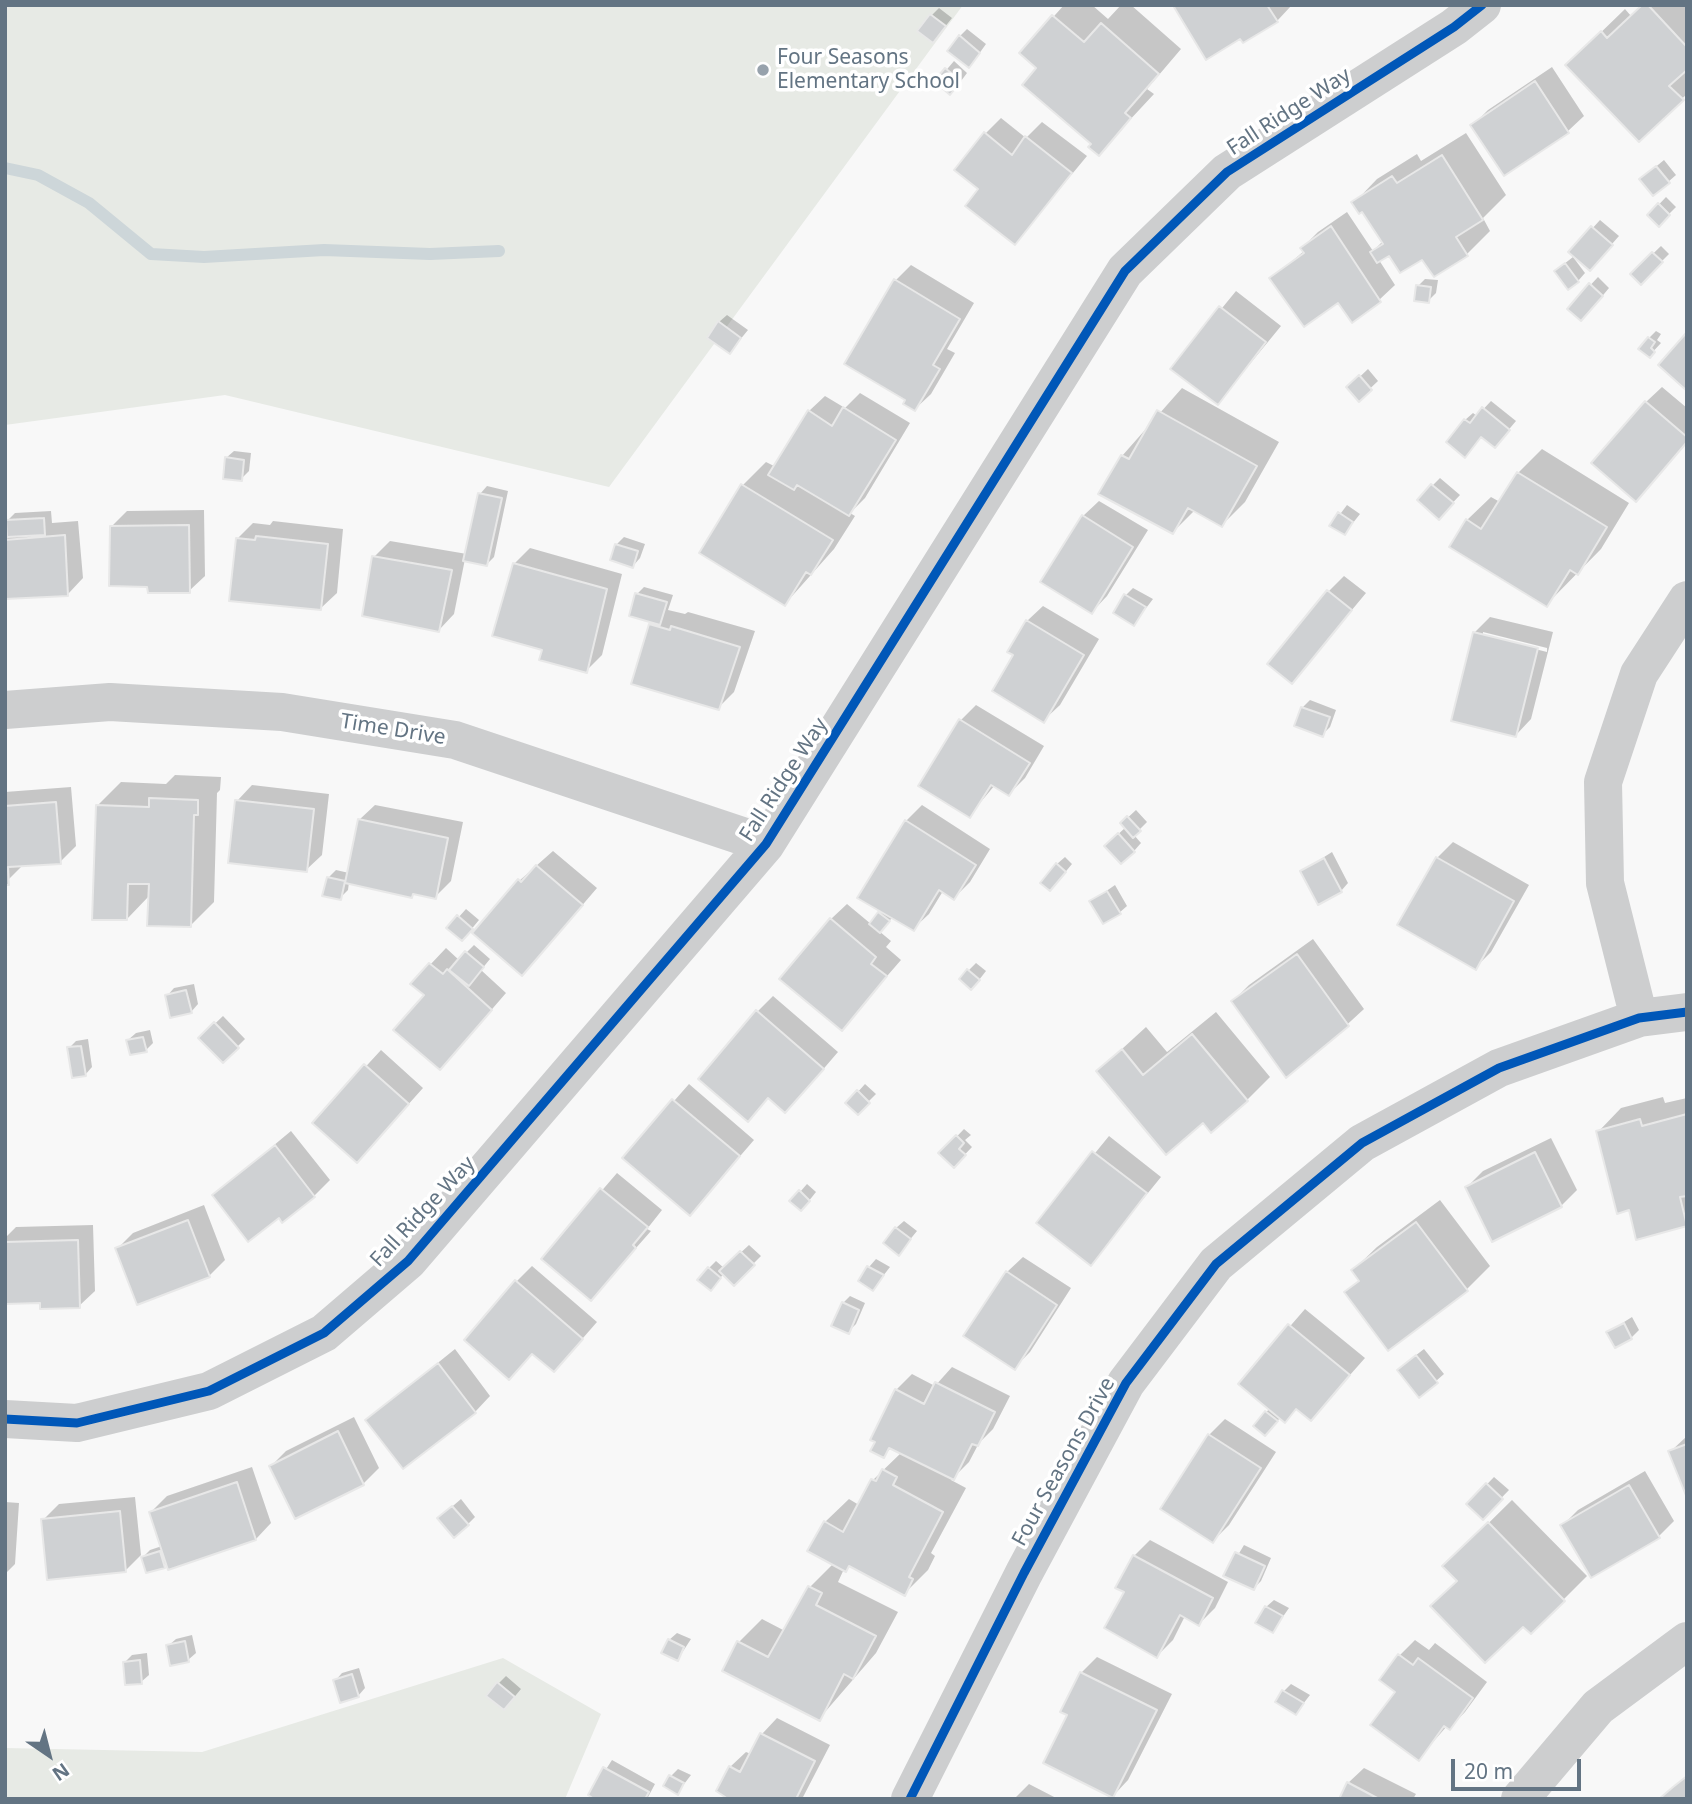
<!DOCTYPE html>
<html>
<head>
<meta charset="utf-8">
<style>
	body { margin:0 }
	#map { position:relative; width:1692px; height:1804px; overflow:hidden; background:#f8f8f8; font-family:"Noto Sans",sans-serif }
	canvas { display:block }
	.frame { position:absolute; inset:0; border:7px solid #637483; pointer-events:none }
	.north { position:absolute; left:14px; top:1720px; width:70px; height:70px; -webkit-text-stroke:5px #fff; paint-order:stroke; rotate:145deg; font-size:19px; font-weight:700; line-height:28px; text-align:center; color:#637483 }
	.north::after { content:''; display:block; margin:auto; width:24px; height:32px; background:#637483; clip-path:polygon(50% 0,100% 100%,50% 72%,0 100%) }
	.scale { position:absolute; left:1451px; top:1759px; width:130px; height:32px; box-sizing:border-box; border:4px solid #637483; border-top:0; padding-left:9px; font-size:21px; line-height:24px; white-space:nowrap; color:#637483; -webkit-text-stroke:5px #fff; paint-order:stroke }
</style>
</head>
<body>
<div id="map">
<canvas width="1692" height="1804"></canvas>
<div class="frame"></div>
<div class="north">N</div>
<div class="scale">20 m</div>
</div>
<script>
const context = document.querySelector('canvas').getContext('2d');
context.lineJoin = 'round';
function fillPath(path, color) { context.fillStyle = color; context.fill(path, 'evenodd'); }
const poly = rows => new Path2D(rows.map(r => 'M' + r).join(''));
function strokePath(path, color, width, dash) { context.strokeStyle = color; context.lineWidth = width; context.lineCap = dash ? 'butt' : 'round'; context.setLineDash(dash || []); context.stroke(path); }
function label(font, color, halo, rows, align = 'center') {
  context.font = font + ' "Noto Sans",sans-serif'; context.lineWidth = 7; context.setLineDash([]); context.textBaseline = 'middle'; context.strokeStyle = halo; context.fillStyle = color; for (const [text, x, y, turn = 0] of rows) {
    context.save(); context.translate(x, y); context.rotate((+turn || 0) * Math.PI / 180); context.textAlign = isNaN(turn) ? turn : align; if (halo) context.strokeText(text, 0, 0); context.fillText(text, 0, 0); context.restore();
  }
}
fillPath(poly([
	[5,5,963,5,609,487,225,395,5,425],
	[503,1658,601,1714,565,1799,5,1799,5,1748,202,1752]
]), '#e7eae5');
fillPath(poly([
	[1064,5,1092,5,1108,19,1121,5,1131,5,1181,49,1147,89,1154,94,1099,153,1039,68,1021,53],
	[1178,5,1292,5,1277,21],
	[1643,5,1687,5,1687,94,1639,139,1591,42,1625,9,1631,16],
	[939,8,952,18,940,33,931,16],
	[967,29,986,44,976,58,960,36],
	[954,61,967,73,958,85,937,81],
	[1552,67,1584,116,1568,131,1504,174,1472,126,1488,110],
	[1001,118,1026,138,1042,122,1087,156,1015,243,981,188,985,134],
	[1466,133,1506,195,1483,218,1490,231,1467,254,1423,257,1389,253,1379,260,1395,285,1379,300,1339,301,1272,278,1304,251,1302,248,1318,232,1347,212,1373,251,1383,241,1363,210,1354,203,1377,179,1417,154,1421,161],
	[1664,160,1676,175,1668,182,1641,179],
	[1666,197,1676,207,1659,224,1649,215],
	[1600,220,1619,236,1597,261,1571,252],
	[1661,246,1669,254,1641,282,1632,274],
	[1573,257,1585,273,1578,281,1564,264],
	[911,265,974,303,947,349,955,353,931,394,915,409,907,400,896,280],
	[1598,277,1609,288,1589,312,1569,308],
	[1425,279,1438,280,1436,293,1428,301,1418,286],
	[1236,291,1281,326,1218,403,1173,368],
	[727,315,748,330,730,352,719,322],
	[1656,331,1661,334,1657,340,1661,343,1649,356,1649,338],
	[1368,369,1378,381,1359,399,1349,387],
	[1662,387,1687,408,1687,442,1636,499,1646,402],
	[1182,388,1279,442,1245,502,1222,525,1195,510,1173,532,1122,456],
	[860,393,910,423,865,498,850,513,855,516,834,549,785,604,743,485,766,462,774,466,809,411,825,396,845,408],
	[1491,401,1516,421,1495,446,1465,420,1473,413,1477,416],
	[1542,449,1629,503,1601,549,1546,605,1467,520,1491,497,1500,502,1518,473],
	[234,451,251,453,249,471,241,479,226,458],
	[1440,478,1460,495,1446,510,1433,485],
	[487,486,508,491,494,557,487,564,465,559,454,614,439,630,374,557,390,541,467,554,480,494],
	[1099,501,1148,530,1107,596,1092,612,1083,516],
	[1347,505,1360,514,1345,533,1332,525],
	[204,510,205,576,189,591,149,585,111,527,127,511],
	[51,511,52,523,78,521,83,578,68,594,5,597,8,520,15,513],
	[273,521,343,529,337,593,321,608,237,539,253,523,270,525],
	[624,537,645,544,640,558,633,566,616,545],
	[530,548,622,574,602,655,586,671,544,649,514,564],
	[1344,576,1366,593,1292,682,1328,592],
	[644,587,673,595,668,610,685,614,688,612,755,631,734,692,718,708,651,625,654,622,637,594],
	[1133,588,1153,599,1134,624,1126,595],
	[1043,606,1099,639,1060,705,1044,720,1015,655,1027,621],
	[1490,617,1553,632,1531,719,1516,735,1475,632],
	[1483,632,1547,648,1547,652,1483,636],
	[1310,700,1336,710,1330,727,1322,735,1302,708],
	[976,705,1044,746,1025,778,1009,794,995,785,969,816,961,720],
	[175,775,221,777,220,790,217,793,214,902,190,926,150,895,127,919,98,805,121,782,166,784],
	[252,785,329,794,322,855,306,870,237,801],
	[71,787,76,846,60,862,24,864,5,883,5,792],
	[375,805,463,822,451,881,435,897,414,893,412,896,349,882,348,890,340,898,328,878,336,870,349,873,359,820],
	[922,805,990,849,970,882,954,898,943,891,929,914,913,929,893,917,879,931,891,941,886,947,901,960,842,1028,831,919,847,904,871,924,882,910,859,897,906,821],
	[1136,810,1147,822,1134,835,1141,843,1134,851,1114,838,1126,827,1122,823],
	[1453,842,1529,885,1491,952,1475,968,1437,858],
	[553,851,597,888,537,958,519,881],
	[1332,852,1348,883,1341,891,1302,871],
	[1065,857,1072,864,1057,882,1057,864],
	[1115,885,1127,906,1119,913,1092,901],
	[466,909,479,920,469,932,449,928],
	[1313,939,1364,1009,1315,1054,1286,1075,1233,1001,1249,985],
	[474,945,490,959,481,970,506,993,455,1052,426,995,413,983,446,948,459,960],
	[976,963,986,971,979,980,969,970],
	[194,984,198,1004,191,1012,167,996,174,988],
	[773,996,838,1052,801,1095,769,1097,748,1119,758,1011],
	[1216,1012,1270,1077,1247,1100,1204,1121,1098,1071,1146,1027,1167,1052],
	[223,1016,245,1039,223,1061,200,1038],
	[150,1030,153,1043,146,1050,128,1040,136,1033],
	[88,1039,92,1067,85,1075,69,1048,76,1041],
	[381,1050,423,1088,372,1145,314,1123],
	[689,1084,754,1140,690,1214,624,1158],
	[865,1084,876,1094,858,1112,848,1103],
	[1663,1097,1665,1103,1687,1098,1687,1224,1638,1238,1630,1208,1598,1132,1621,1108],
	[964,1129,971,1135,965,1140,972,1147,954,1166,941,1153],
	[291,1131,330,1180,314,1196,214,1195],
	[1109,1136,1161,1177,1091,1263,1038,1223],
	[1551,1138,1577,1190,1561,1206,1467,1187,1483,1171],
	[617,1173,662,1210,647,1229,651,1231,591,1299,543,1259],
	[807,1184,816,1192,808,1202,800,1192],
	[1440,1200,1490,1266,1467,1289,1388,1348,1347,1292,1360,1279,1353,1270,1377,1247],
	[204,1205,225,1260,209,1276,117,1249,133,1233],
	[904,1221,917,1231,899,1253,896,1228],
	[93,1225,95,1291,79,1306,41,1301,5,1302,5,1238,16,1227],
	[749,1245,761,1256,734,1283,724,1273,718,1281,709,1268,716,1261,724,1268],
	[1023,1257,1071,1288,1030,1352,1015,1367,1007,1272],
	[876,1259,890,1267,873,1289,869,1267],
	[532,1266,597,1322,569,1354,516,1282],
	[850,1296,865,1303,856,1324,848,1332,843,1303],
	[1305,1309,1365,1358,1311,1419,1298,1408,1285,1421,1281,1417,1265,1434,1255,1425,1270,1408,1240,1384],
	[1632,1317,1639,1330,1631,1338,1608,1332],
	[455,1349,490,1396,475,1412,367,1420],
	[1424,1349,1444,1374,1436,1381,1406,1363],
	[952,1367,1010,1396,993,1429,979,1443,969,1462,951,1480,966,1488,931,1553,935,1556,928,1570,904,1594,850,1565,844,1569,838,1582,898,1612,876,1653,819,1719,739,1642,762,1619,785,1631,810,1587,834,1563,825,1522,849,1499,859,1505,873,1480,902,1452,892,1447,883,1456,896,1390,912,1374,935,1386],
	[354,1417,379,1468,363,1484,296,1517,271,1466,286,1451],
	[1225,1419,1276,1452,1229,1525,1213,1541,1209,1435],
	[1687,1436,1687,1493,1670,1452],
	[252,1467,271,1523,256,1539,168,1562,164,1566,143,1557,150,1550,162,1546,151,1512,167,1496],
	[1645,1471,1674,1521,1658,1537,1562,1526,1578,1510],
	[1494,1477,1509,1490,1483,1517,1468,1504],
	[135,1497,141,1555,125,1571,43,1520,59,1504],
	[461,1499,475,1517,468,1524,447,1511],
	[1512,1500,1587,1576,1531,1632,1459,1580,1445,1566],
	[5,1502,19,1503,15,1564,5,1574],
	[1150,1540,1228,1582,1215,1608,1199,1624,1185,1616,1173,1640,1157,1656,1126,1591,1134,1556],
	[1244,1545,1271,1558,1261,1581,1254,1588,1226,1575],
	[1274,1600,1289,1608,1273,1631,1266,1607],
	[677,1633,691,1639,678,1659,669,1640],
	[192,1635,196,1653,188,1660,168,1646,176,1639],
	[1415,1640,1429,1650,1435,1643,1487,1682,1465,1712,1450,1728,1447,1726,1419,1758,1400,1655],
	[147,1653,149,1675,141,1682,125,1662,132,1655],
	[1097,1657,1172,1694,1128,1780,1113,1796,1070,1715,1081,1673],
	[359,1668,365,1688,358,1696,335,1681,342,1673],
	[506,1676,521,1689,511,1701,498,1684],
	[1291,1684,1310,1695,1296,1713,1284,1691],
	[777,1718,830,1745,802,1799,730,1799,730,1767,746,1752,751,1754,762,1734],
	[612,1760,655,1784,647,1799,598,1799,590,1794],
	[1364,1768,1416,1794,1413,1799,1340,1799,1348,1783],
	[678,1769,691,1775,678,1792,671,1776],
	[1029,1784,1058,1799,1014,1799]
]), '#0003');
strokePath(poly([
	[5,168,38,175,89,203,151,254,204,257,324,250,430,254,499,251]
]), '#cdd6d9', 12);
const building = poly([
	[1177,5,1267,5,1278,22,1243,43,1240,39,1206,60,1174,7,1177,5],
	[1648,5,1687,47,1687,70,1669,86,1684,100,1639,142,1565,65,1601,31,1607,38,1642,5,1648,5],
	[930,14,946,26,933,43,917,31,930,14],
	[1052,15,1084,42,1101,23,1159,74,1125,113,1131,118,1099,156,1088,147,1091,144,1022,85,1036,68,1019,53,1052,15],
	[959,35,980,53,969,68,947,51,959,35],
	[945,68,961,81,950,95,934,81,945,68],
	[1535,81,1569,133,1504,176,1470,125,1535,81],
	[984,132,1012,155,1025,136,1072,173,1015,245,965,206,978,189,954,170,984,132],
	[1442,155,1483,220,1456,237,1468,256,1434,277,1422,260,1400,273,1389,256,1377,263,1370,252,1383,244,1362,212,1359,214,1351,202,1392,176,1397,183,1442,155],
	[1656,166,1670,183,1653,196,1639,179,1656,166],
	[1658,203,1670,215,1659,227,1647,215,1658,203],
	[1331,226,1381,302,1352,323,1338,303,1304,327,1269,278,1304,253,1300,248,1331,226],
	[1591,226,1613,245,1590,271,1568,252,1591,226],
	[1652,252,1663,262,1641,285,1630,274,1652,252],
	[1565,263,1579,282,1568,290,1554,271,1565,263],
	[894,279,960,319,933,365,940,369,915,411,903,404,905,400,844,364,894,279],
	[1589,283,1603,296,1581,321,1567,309,1589,283],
	[1416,285,1431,287,1429,303,1414,301,1416,285],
	[1219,306,1266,342,1218,405,1170,369,1219,306],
	[718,321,741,338,730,354,707,338,718,321],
	[1687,332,1687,391,1658,365,1687,332],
	[1648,337,1655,342,1651,348,1655,352,1650,358,1638,349,1648,337],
	[1359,375,1372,390,1359,402,1346,387,1359,375],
	[1645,401,1687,437,1687,442,1636,502,1591,463,1645,401],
	[843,407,896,440,849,516,797,485,794,490,768,475,808,410,832,426,843,407],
	[1482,407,1510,430,1495,448,1481,437,1465,458,1446,442,1464,419,1470,423,1482,407],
	[1157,410,1257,466,1222,527,1188,508,1173,534,1098,494,1121,455,1129,459,1157,410],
	[225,457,244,460,242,481,223,479,225,457],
	[1517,472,1607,527,1578,575,1570,570,1547,607,1449,547,1466,519,1481,529,1517,472],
	[741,484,833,540,811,575,806,572,785,606,699,553,741,484],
	[1431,484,1454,503,1439,520,1417,500,1431,484],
	[478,493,502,498,487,566,463,561,478,493],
	[1338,512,1353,522,1345,535,1329,526,1338,512],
	[1082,515,1133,547,1092,614,1040,582,1082,515],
	[44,518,45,535,7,537,6,520,44,518],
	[189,525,190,593,148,593,147,587,109,586,110,526,189,525],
	[65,535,68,596,5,599,5,540,65,535],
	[256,536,328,544,321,610,229,601,236,538,255,540,256,536],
	[615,544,638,551,633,568,610,560,615,544],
	[372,556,452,570,439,632,362,616,372,556],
	[513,563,607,589,587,673,539,660,542,650,492,636,513,563],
	[1327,590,1352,610,1292,684,1267,664,1327,590],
	[635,593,667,602,660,625,629,616,635,593],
	[1124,594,1146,607,1134,626,1113,613,1124,594],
	[1026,620,1084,655,1044,723,992,691,1013,655,1007,652,1026,620],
	[649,624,670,630,671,626,740,647,719,710,631,684,649,624],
	[1473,632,1538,648,1516,737,1451,721,1473,632],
	[1301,707,1330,717,1323,737,1294,726,1301,707],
	[959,719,1030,763,1009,796,991,785,970,818,918,786,959,719],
	[149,798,198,800,198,815,194,815,191,927,147,926,149,884,128,884,127,920,92,920,96,805,149,807,149,798],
	[235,800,314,809,307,872,228,863,235,800],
	[56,802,61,864,8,867,9,885,5,885,5,806,56,802],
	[1127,816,1141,831,1133,838,1120,823,1127,816],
	[358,819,448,838,436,899,413,894,412,898,345,883,358,819],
	[905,820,976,865,954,900,939,890,914,931,857,898,905,820],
	[1118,833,1135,852,1121,864,1104,846,1118,833],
	[1436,857,1514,901,1476,970,1397,925,1436,857],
	[1324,858,1342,892,1318,905,1300,871,1324,858],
	[1056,863,1066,872,1050,891,1040,883,1056,863],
	[536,865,583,905,522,976,472,933,518,879,521,882,536,865],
	[327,877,345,881,341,900,322,896,327,877],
	[1107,891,1121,914,1103,924,1089,901,1107,891],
	[878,912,890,921,880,933,869,924,878,912],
	[457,915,473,929,462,941,446,928,457,915],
	[830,918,876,957,871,964,887,976,842,1031,779,979,830,918],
	[465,951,484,967,469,986,449,970,465,951],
	[1297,954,1349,1026,1286,1078,1231,1001,1297,954],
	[429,963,443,974,447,969,492,1010,440,1070,393,1030,424,995,410,984,429,963],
	[967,969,980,980,971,990,959,979,967,969],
	[186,990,192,1013,170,1018,165,995,186,990],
	[756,1010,824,1069,785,1113,768,1098,748,1122,698,1079,756,1010],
	[214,1022,239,1048,223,1063,198,1038,214,1022],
	[1192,1034,1248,1101,1211,1133,1203,1123,1166,1155,1096,1071,1122,1049,1143,1075,1192,1034],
	[143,1037,147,1052,130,1055,126,1040,143,1037],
	[81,1046,86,1076,72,1078,67,1047,81,1046],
	[364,1064,409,1104,357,1163,312,1123,364,1064],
	[857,1090,870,1103,858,1115,845,1103,857,1090],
	[672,1099,740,1156,690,1216,622,1158,672,1099],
	[1687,1114,1687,1196,1680,1197,1687,1226,1636,1240,1629,1210,1617,1214,1596,1131,1640,1119,1642,1126,1687,1114],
	[956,1135,964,1143,959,1149,966,1155,954,1168,938,1153,956,1135],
	[275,1145,315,1197,282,1223,279,1218,248,1242,212,1195,275,1145],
	[1092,1151,1147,1193,1091,1266,1036,1223,1092,1151],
	[1535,1152,1562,1207,1492,1242,1465,1187,1535,1152],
	[600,1188,648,1227,633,1245,636,1248,591,1301,541,1259,600,1188],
	[799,1190,810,1201,801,1211,789,1201,799,1190],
	[188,1220,210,1277,137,1305,115,1248,188,1220],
	[1416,1222,1468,1291,1388,1351,1344,1292,1359,1281,1351,1270,1416,1222],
	[895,1227,911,1239,899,1256,883,1243,895,1227],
	[78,1240,80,1308,40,1309,40,1303,5,1304,5,1242,78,1240],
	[740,1251,755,1265,734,1286,719,1271,740,1251],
	[867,1266,884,1275,873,1291,858,1281,867,1266],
	[708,1267,721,1278,711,1291,697,1280,708,1267],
	[1006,1271,1057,1305,1015,1370,963,1336,1006,1271],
	[515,1280,583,1339,554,1372,532,1354,509,1380,464,1340,515,1280],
	[842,1302,859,1310,849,1334,831,1326,842,1302],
	[1624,1323,1632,1339,1615,1348,1606,1332,1624,1323],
	[1288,1324,1350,1375,1311,1421,1296,1409,1285,1423,1238,1384,1288,1324],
	[1416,1355,1438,1383,1419,1398,1397,1370,1416,1355],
	[438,1363,476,1413,403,1469,365,1420,438,1363],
	[935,1382,995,1412,978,1446,972,1444,954,1480,889,1448,884,1458,870,1451,875,1442,870,1440,895,1389,924,1404,935,1382],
	[1265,1411,1278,1421,1265,1436,1253,1426,1265,1411],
	[338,1431,364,1485,295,1519,269,1466,338,1431],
	[1208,1434,1261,1468,1213,1543,1160,1509,1208,1434],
	[1687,1444,1687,1498,1668,1451,1687,1444],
	[882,1469,897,1477,893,1485,943,1512,909,1577,913,1579,905,1596,849,1566,846,1572,807,1551,824,1521,843,1532,871,1479,876,1481,882,1469],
	[237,1482,256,1540,168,1570,149,1512,237,1482],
	[1486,1483,1503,1499,1483,1520,1466,1504,1486,1483],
	[1629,1485,1660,1538,1591,1578,1560,1525,1629,1485],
	[452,1506,469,1525,454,1538,437,1518,452,1506],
	[120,1511,126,1572,47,1580,41,1519,120,1511],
	[1488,1522,1565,1601,1531,1634,1523,1627,1485,1663,1430,1606,1457,1581,1442,1566,1488,1522],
	[160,1551,165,1568,146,1573,141,1557,160,1551],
	[1235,1552,1265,1566,1254,1590,1223,1576,1235,1552],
	[1133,1555,1213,1598,1199,1626,1180,1615,1157,1658,1104,1628,1124,1592,1115,1588,1133,1555],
	[808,1586,822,1593,816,1605,876,1636,853,1679,844,1674,820,1721,722,1671,737,1641,768,1657,808,1586],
	[1265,1606,1283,1616,1273,1633,1255,1623,1265,1606],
	[668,1639,684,1647,678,1661,661,1653,668,1639],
	[185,1641,189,1662,170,1666,166,1645,185,1641],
	[1398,1654,1413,1665,1418,1658,1473,1698,1450,1730,1444,1726,1419,1761,1370,1725,1395,1692,1379,1680,1398,1654],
	[140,1660,142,1684,125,1685,123,1662,140,1660],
	[1080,1672,1157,1710,1113,1798,1043,1763,1067,1715,1060,1712,1080,1672],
	[352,1674,359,1697,340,1703,333,1680,352,1674],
	[497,1682,515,1697,504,1710,486,1696,497,1682],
	[1282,1690,1304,1703,1296,1715,1275,1702,1282,1690],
	[760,1733,815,1761,796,1799,728,1799,716,1791,729,1766,740,1772,760,1733],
	[603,1767,649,1792,645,1799,594,1799,588,1795,603,1767],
	[669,1775,684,1783,678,1795,663,1786,669,1775],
	[1687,1776,1687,1799,1659,1799,1673,1787,1687,1776],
	[1347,1782,1379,1799,1339,1799,1347,1782]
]);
fillPath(building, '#cfd1d3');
strokePath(building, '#e8e8e8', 2);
strokePath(poly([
	[5,710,110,702,282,712,455,740,766,844],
	[1639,1018,1605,883,1603,782,1639,674,1687,600],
	[5,1419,77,1423,209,1391,324,1333,408,1261,766,844,1125,271,1227,172,1454,27,1482,5],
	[910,1799,1024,1573,1126,1383,1216,1264,1362,1143,1499,1068,1639,1018,1687,1012],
	[1520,1799,1598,1707,1687,1641]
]), '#cdcecf', 38);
strokePath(poly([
	[5,1419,77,1423,209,1391,324,1333,408,1261,766,844,1125,271,1227,172,1454,27,1482,5],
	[910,1799,1024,1573,1126,1383,1216,1264,1362,1143,1499,1068,1639,1018,1687,1012]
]), '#0057b8', 9);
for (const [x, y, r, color] of [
	[763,70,7,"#97a2ac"]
]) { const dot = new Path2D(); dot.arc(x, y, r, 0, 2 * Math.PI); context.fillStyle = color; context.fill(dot); strokePath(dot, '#fff', 2.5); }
label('21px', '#637483', '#fff', [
	["Four Seasons",777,58],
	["Elementary School",777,82]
], 'left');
label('21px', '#637483', '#fff', [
	["Fall Ridge Way",1289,112,-33],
	["Time Drive",393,730,9],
	["Fall Ridge Way",784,780,-57],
	["Fall Ridge Way",423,1212,-47],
	["Four Seasons Drive",1064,1462,-61]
]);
</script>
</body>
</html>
